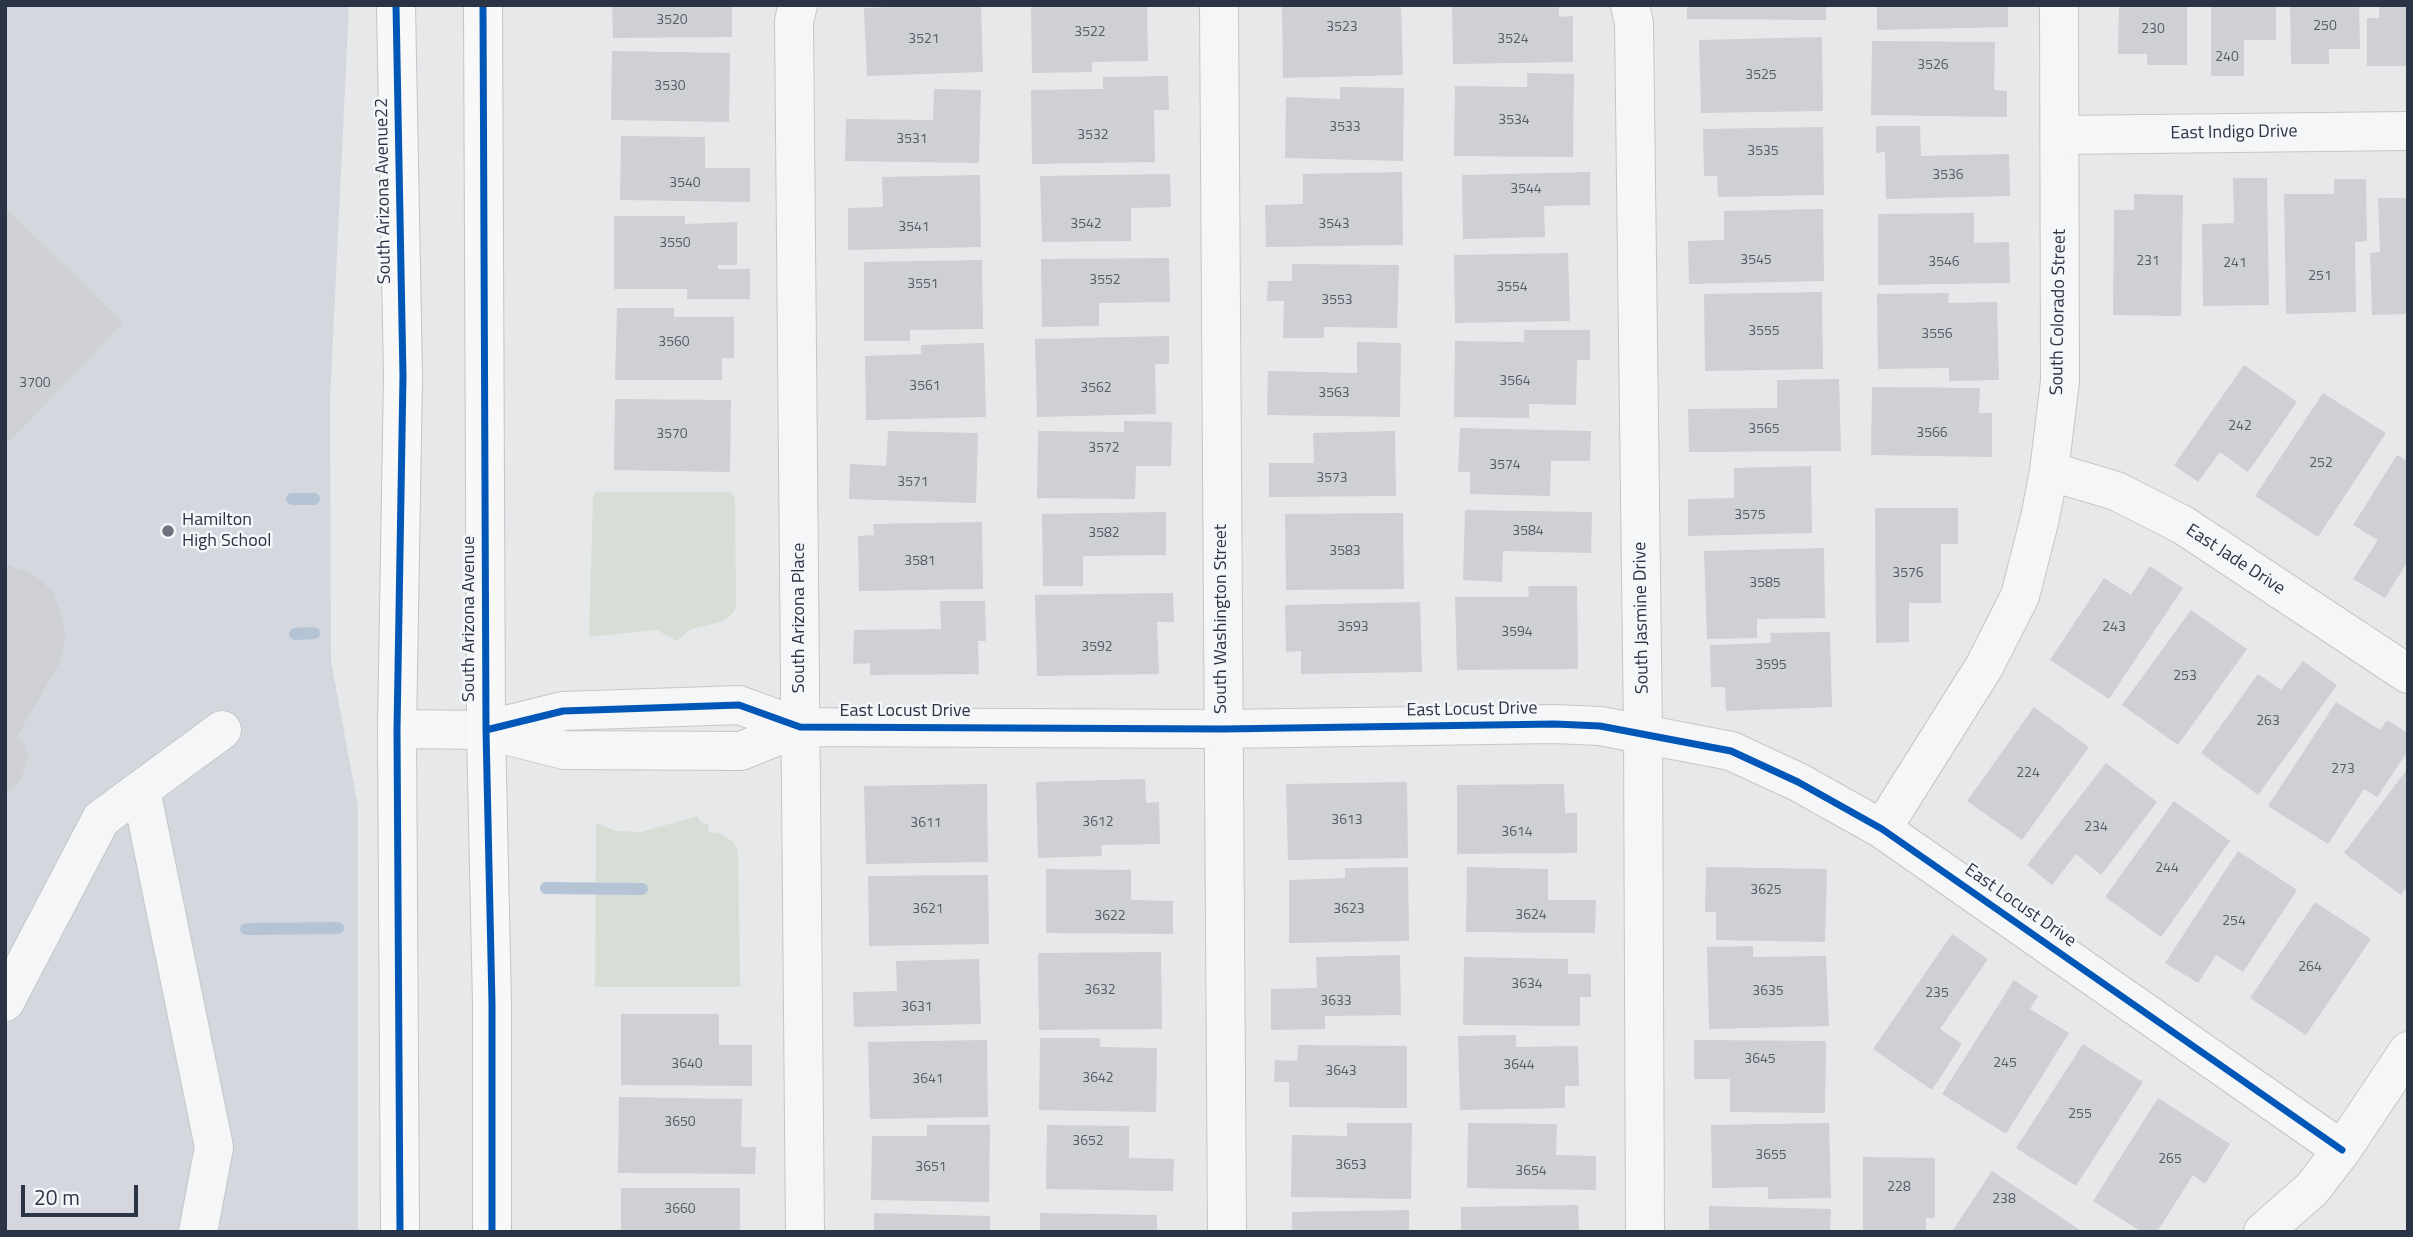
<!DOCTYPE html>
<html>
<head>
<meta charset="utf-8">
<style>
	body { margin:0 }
	#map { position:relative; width:2413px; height:1237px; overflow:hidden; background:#e6e8ea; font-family:"Titillium Web",sans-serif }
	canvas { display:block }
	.frame { position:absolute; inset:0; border:7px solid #2b3445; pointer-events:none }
	.scale { position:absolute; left:21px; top:1185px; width:117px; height:32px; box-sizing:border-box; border:4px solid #2b3445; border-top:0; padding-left:9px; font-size:21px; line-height:24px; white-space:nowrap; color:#2b3445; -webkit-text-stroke:5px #f4f6f9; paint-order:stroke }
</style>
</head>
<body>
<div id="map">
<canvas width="2413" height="1237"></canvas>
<div class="frame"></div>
<div class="scale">20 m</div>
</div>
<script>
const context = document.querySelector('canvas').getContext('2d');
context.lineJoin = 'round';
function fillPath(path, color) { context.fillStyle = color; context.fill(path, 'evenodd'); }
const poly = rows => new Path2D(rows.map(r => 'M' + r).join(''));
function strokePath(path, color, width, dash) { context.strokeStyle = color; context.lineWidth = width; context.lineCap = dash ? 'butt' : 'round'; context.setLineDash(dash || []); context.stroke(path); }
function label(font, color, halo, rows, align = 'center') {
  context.font = font + ' "Titillium Web",sans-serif'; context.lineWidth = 5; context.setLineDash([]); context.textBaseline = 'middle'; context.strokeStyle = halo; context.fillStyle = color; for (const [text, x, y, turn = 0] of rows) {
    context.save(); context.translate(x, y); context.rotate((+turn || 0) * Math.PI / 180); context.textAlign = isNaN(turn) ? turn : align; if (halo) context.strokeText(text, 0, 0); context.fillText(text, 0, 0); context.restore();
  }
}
fillPath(poly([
	[5,5,349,5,330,400,331,661,358,807,358,1232,5,1232]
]), '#d4d7dd');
fillPath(poly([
	[596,492,731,492,735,497,736,608,731,615,722,622,691,629,677,641,657,630,589,637,593,496],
	[697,816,700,821,708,825,709,832,722,834,732,841,738,851,740,987,595,987,596,823,616,831,641,832]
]), '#d6ded6');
strokePath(poly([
	[292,499,314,499],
	[295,634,314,633],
	[546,888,642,889],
	[246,929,338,928]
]), '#b4c4d5', 12);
fillPath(poly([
	[612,5,732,5,732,37,613,38],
	[947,5,981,5,983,72,867,76,864,8],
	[1031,5,1147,5,1148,61,1092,62,1092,72,1032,73],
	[1282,5,1401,5,1403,75,1283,78],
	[1452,5,1559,5,1559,17,1573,16,1573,62,1453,64],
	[1687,5,1826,5,1826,20,1687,19],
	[1877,5,2008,5,2008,27,1877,30],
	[2119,5,2187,5,2187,65,2147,65,2147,54,2118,54],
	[2211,5,2276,5,2276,40,2244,40,2244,76,2211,76],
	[2290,5,2359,5,2360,49,2329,49,2329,64,2291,64],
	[2379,5,2408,5,2408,66,2367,66,2367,18,2379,18],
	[1822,37,1823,111,1701,113,1699,40],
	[1872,41,1995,42,1994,90,2007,91,2007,117,1871,115],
	[612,51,730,53,729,122,611,120],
	[1527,73,1574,74,1573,157,1454,156,1455,86,1527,87],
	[1168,76,1169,110,1154,110,1155,162,1032,164,1031,90,1103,89,1103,77],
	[1340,87,1404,88,1403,161,1285,158,1286,97,1340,99],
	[934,89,981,90,979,163,845,161,846,119,933,120],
	[1876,126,1920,126,1921,156,2009,154,2010,196,1886,199,1885,152,1876,153],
	[1823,127,1824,195,1718,197,1717,176,1704,176,1703,129],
	[621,136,705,137,705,168,750,168,750,202,620,200],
	[1402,172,1403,245,1266,247,1265,205,1303,204,1303,174],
	[1590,172,1590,205,1544,206,1545,237,1463,239,1462,175],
	[1170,174,1171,207,1131,208,1131,241,1042,242,1040,176],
	[980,175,981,247,848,250,848,208,883,207,882,177],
	[2233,178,2267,178,2269,305,2203,306,2202,224,2234,223],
	[2334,179,2366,179,2367,241,2355,242,2356,312,2286,314,2284,194,2334,194],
	[2134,194,2183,195,2181,316,2113,315,2114,210,2134,210],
	[2378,198,2408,198,2408,314,2372,315,2370,253,2380,252],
	[5,207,123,323,5,446],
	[1823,209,1824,281,1689,284,1688,241,1724,240,1724,211],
	[1974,213,1974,243,2009,242,2010,283,1878,285,1878,214],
	[614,216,685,216,685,224,737,222,737,265,718,265,718,269,750,269,750,299,687,299,687,289,614,289],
	[1568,253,1570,321,1455,323,1454,255],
	[1169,258,1170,302,1099,303,1099,326,1042,327,1041,259],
	[982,260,983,329,910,330,910,341,864,341,864,262],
	[1292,264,1399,265,1397,328,1324,327,1324,338,1283,338,1284,301,1267,301,1268,281,1292,281],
	[1822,292,1823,369,1705,371,1704,294],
	[1949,293,1948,303,1997,302,1999,380,1949,381,1949,368,1878,369,1877,294],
	[617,308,674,308,674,317,734,317,734,358,722,358,722,380,615,380],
	[1524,330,1590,330,1590,360,1577,360,1576,405,1529,404,1529,418,1454,417,1455,341,1524,342],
	[1169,336,1169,364,1155,364,1156,414,1037,417,1035,339],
	[1357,342,1401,343,1400,417,1267,415,1268,371,1357,373],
	[984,343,986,417,866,420,865,356,921,354,921,345],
	[2244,365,2297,402,2248,472,2220,452,2198,482,2174,465],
	[1839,379,1841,451,1689,452,1688,409,1777,408,1777,380],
	[1872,387,1980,388,1979,413,1992,413,1992,457,1871,455],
	[2323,393,2386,433,2318,537,2255,496],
	[615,399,731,400,730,472,614,470],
	[1124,421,1172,422,1171,466,1136,466,1135,499,1037,498,1038,431,1124,432],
	[1460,428,1591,431,1590,461,1551,461,1550,496,1470,494,1470,472,1458,472],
	[888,431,978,433,976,503,849,499,850,464,886,466],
	[1395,431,1396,496,1269,497,1269,463,1314,463,1313,433],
	[2397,455,2408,461,2408,561,2385,598,2353,579,2378,540,2353,525],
	[1811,466,1812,533,1688,536,1688,499,1734,498,1734,468],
	[1875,508,1958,508,1958,544,1941,544,1941,603,1909,603,1909,642,1876,643],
	[1465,510,1592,512,1591,553,1503,551,1502,582,1463,580],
	[1166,512,1166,555,1083,556,1083,586,1043,586,1042,514],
	[1403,513,1404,589,1286,590,1285,514],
	[982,522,983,589,859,591,858,536,874,535,873,524],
	[1824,548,1825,618,1757,619,1757,638,1707,639,1704,551],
	[5,564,34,575,52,591,60,611,65,634,61,660,16,738,24,742,28,758,21,779,5,795],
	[2150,566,2183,588,2109,699,2050,660,2104,578,2131,595],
	[1528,586,1577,586,1578,669,1457,670,1455,597,1529,597],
	[1173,593,1174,622,1157,622,1159,674,1037,676,1035,595],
	[940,601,985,601,986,641,978,641,979,674,870,675,870,663,853,664,854,630,941,629],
	[1420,602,1422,672,1301,674,1301,651,1286,652,1285,605],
	[2191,610,2247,649,2178,745,2122,705],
	[1830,632,1832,707,1726,711,1725,687,1711,687,1710,645,1771,643,1770,633],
	[2303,661,2337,685,2258,795,2201,753,2258,674,2281,690],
	[2336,702,2380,730,2387,720,2408,733,2408,751,2377,797,2364,789,2328,844,2268,806],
	[2034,707,2089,747,2022,840,1967,801],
	[2106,763,2157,802,2101,875,2076,854,2052,885,2027,865],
	[2408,768,2408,886,2401,895,2344,853],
	[1145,779,1146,803,1159,802,1160,844,1101,845,1102,856,1038,858,1036,782],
	[1407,782,1408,858,1288,860,1286,784],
	[987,784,988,862,866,864,864,786],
	[1564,784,1565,813,1577,813,1577,853,1457,854,1457,785],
	[2174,801,2230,841,2161,937,2105,897],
	[2238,851,2297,890,2243,972,2216,955,2198,983,2165,963],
	[1408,867,1409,941,1289,943,1289,880,1345,878,1345,868],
	[1467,867,1548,869,1548,900,1596,900,1595,933,1466,932],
	[1706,867,1827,869,1825,942,1716,940,1716,912,1705,912],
	[1046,869,1131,870,1131,900,1173,901,1173,934,1046,933],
	[988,875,989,944,869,946,868,876],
	[2315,902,2371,939,2306,1035,2250,998],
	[1952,934,1988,959,1940,1029,1962,1044,1932,1090,1873,1049],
	[1753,946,1753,957,1826,956,1829,1026,1709,1029,1707,947],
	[1161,952,1162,1029,1039,1030,1038,953],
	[1400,955,1401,1015,1325,1016,1325,1029,1271,1030,1271,989,1317,988,1316,957],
	[1464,957,1568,959,1568,974,1591,974,1591,997,1580,997,1580,1026,1463,1025],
	[979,959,981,1024,854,1027,853,992,897,991,896,961],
	[2014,980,2038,996,2030,1009,2069,1033,2006,1134,1942,1094],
	[621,1014,719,1014,719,1045,752,1045,752,1086,621,1085],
	[1516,1035,1516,1047,1578,1046,1579,1086,1565,1086,1565,1108,1460,1110,1458,1036],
	[1040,1038,1100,1038,1100,1047,1157,1048,1156,1112,1039,1110],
	[987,1040,988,1117,870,1119,868,1042],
	[1694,1040,1826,1041,1825,1113,1730,1112,1730,1079,1694,1079],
	[2083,1044,2143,1082,2076,1186,2016,1148],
	[1298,1045,1407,1046,1407,1108,1289,1107,1289,1082,1274,1082,1275,1060,1297,1061],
	[619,1097,742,1099,741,1147,756,1147,755,1174,618,1173],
	[2158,1098,2230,1144,2205,1184,2193,1175,2157,1232,2142,1232,2093,1201],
	[1347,1123,1412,1123,1411,1199,1291,1197,1292,1135,1347,1136],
	[1468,1123,1557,1124,1556,1155,1596,1156,1596,1190,1467,1188],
	[1829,1123,1831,1198,1768,1199,1768,1187,1712,1188,1711,1125],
	[927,1125,990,1125,989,1202,871,1200,872,1136,927,1136],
	[1047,1125,1129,1126,1129,1158,1174,1159,1173,1191,1046,1189],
	[1863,1157,1935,1158,1935,1218,1926,1218,1926,1232,1863,1232],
	[1992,1171,2083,1232,1956,1232,1953,1230],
	[621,1188,740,1188,740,1232,621,1232],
	[1578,1205,1579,1232,1461,1232,1461,1207],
	[1709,1206,1831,1209,1830,1232,1709,1232],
	[1409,1210,1409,1232,1292,1232,1292,1212],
	[874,1213,990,1216,990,1232,874,1232],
	[1040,1213,1157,1215,1157,1232,1040,1232]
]), '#ced0d3');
const minor = poly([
	[798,5,794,21,805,1232],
	[1219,5,1227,1232],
	[1630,5,1634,23,1643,733,1645,1232],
	[2061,135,2408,131],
	[2049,471,2116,491,2183,525,2408,674],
	[397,729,486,730,564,750,741,751,800,727],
	[486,730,563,711,739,705,800,727,1223,729,1555,724,1600,726,1731,751,1798,782,1882,829,2342,1150],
	[141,790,214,1147,198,1232],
	[1882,829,1984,667,2020,596,2040,518,2049,471,2060,381,2059,5],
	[5,1002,101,819,222,730],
	[2263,1232,2312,1189,2342,1150,2408,1051]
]);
const major = poly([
	[396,5,403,376,397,729,400,1232],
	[483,5,486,730,492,1004,492,1232]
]);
strokePath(minor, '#c4c6c8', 40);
strokePath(major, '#c2c5c8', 40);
strokePath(minor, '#f5f6f7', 38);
strokePath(major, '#f8f8f8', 38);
strokePath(poly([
	[396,5,403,376,397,729,400,1232],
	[483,5,486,730,492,1004,492,1232],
	[486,730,563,711,739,705,800,727,1223,729,1555,724,1600,726,1731,751,1798,782,1882,829,2342,1150]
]), '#0057b8', 7);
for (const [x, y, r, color] of [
	[168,531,7,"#6c737f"]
]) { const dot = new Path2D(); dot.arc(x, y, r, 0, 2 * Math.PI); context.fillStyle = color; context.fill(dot); strokePath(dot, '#f4f6f9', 2.5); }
label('14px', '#545c69', null, [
	["3520",672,21],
	["250",2325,27],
	["3523",1342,28],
	["230",2153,30],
	["3522",1090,33],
	["3521",924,40],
	["3524",1513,40],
	["240",2227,58],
	["3526",1933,66],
	["3525",1761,76],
	["3530",670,87],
	["3534",1514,121],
	["3533",1345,128],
	["3532",1093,136],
	["3531",912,140],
	["3535",1763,152],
	["3536",1948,176],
	["3540",685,184],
	["3544",1526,190],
	["3542",1086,225],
	["3543",1334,225],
	["3541",914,228],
	["3550",675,244],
	["3545",1756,261],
	["231",2148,262],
	["3546",1944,263],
	["241",2235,264],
	["251",2320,277],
	["3552",1105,281],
	["3551",923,285],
	["3554",1512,288],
	["3553",1337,301],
	["3555",1764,332],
	["3556",1937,335],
	["3560",674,343],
	["3564",1515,382],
	["3700",35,384],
	["3561",925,387],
	["3562",1096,389],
	["3563",1334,394],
	["242",2240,427],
	["3565",1764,430],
	["3566",1932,434],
	["3570",672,435],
	["3572",1104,449],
	["252",2321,464],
	["3574",1505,466],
	["3573",1332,479],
	["3571",913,483],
	["3575",1750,516],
	["3584",1528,532],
	["3582",1104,534],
	["3583",1345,552],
	["3581",920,562],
	["3576",1908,574],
	["3585",1765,584],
	["3593",1353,628],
	["243",2114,628],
	["3594",1517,633],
	["3592",1097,648],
	["3595",1771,666],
	["253",2185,677],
	["263",2268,722],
	["273",2343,770],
	["224",2028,774],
	["3613",1347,821],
	["3612",1098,823],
	["3611",926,824],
	["234",2096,828],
	["3614",1517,833],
	["244",2167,869],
	["3625",1766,891],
	["3621",928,910],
	["3623",1349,910],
	["3624",1531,916],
	["3622",1110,917],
	["254",2234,922],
	["264",2310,968],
	["3634",1527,985],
	["3632",1100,991],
	["3635",1768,992],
	["235",1937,994],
	["3633",1336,1002],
	["3631",917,1008],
	["3645",1760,1060],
	["245",2005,1064],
	["3640",687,1065],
	["3644",1519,1066],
	["3643",1341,1072],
	["3642",1098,1079],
	["3641",928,1080],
	["255",2080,1115],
	["3650",680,1123],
	["3652",1088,1142],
	["3655",1771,1156],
	["265",2170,1160],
	["3653",1351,1166],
	["3651",931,1168],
	["3654",1531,1172],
	["228",1899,1188],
	["238",2004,1200],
	["3660",680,1210]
]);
label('18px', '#2b3445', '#f4f6f9', [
	["East Indigo Drive",2234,133,-1],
	["South Arizona Avenue22",384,191,-91],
	["South Colorado Street",2059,312,-89],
	["East Jade Drive",2235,560,33],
	["South Arizona Place",800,618,-90],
	["South Jasmine Drive",1642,618,-91],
	["South Arizona Avenue",470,619,-90],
	["South Washington Street",1222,619,-90],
	["East Locust Drive",1472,710,-1],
	["East Locust Drive",905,712],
	["East Locust Drive",2020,906,35]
]);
label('18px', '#2b3445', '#f4f6f9', [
	["Hamilton",182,521],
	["High School",182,542]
], 'left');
</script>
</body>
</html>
